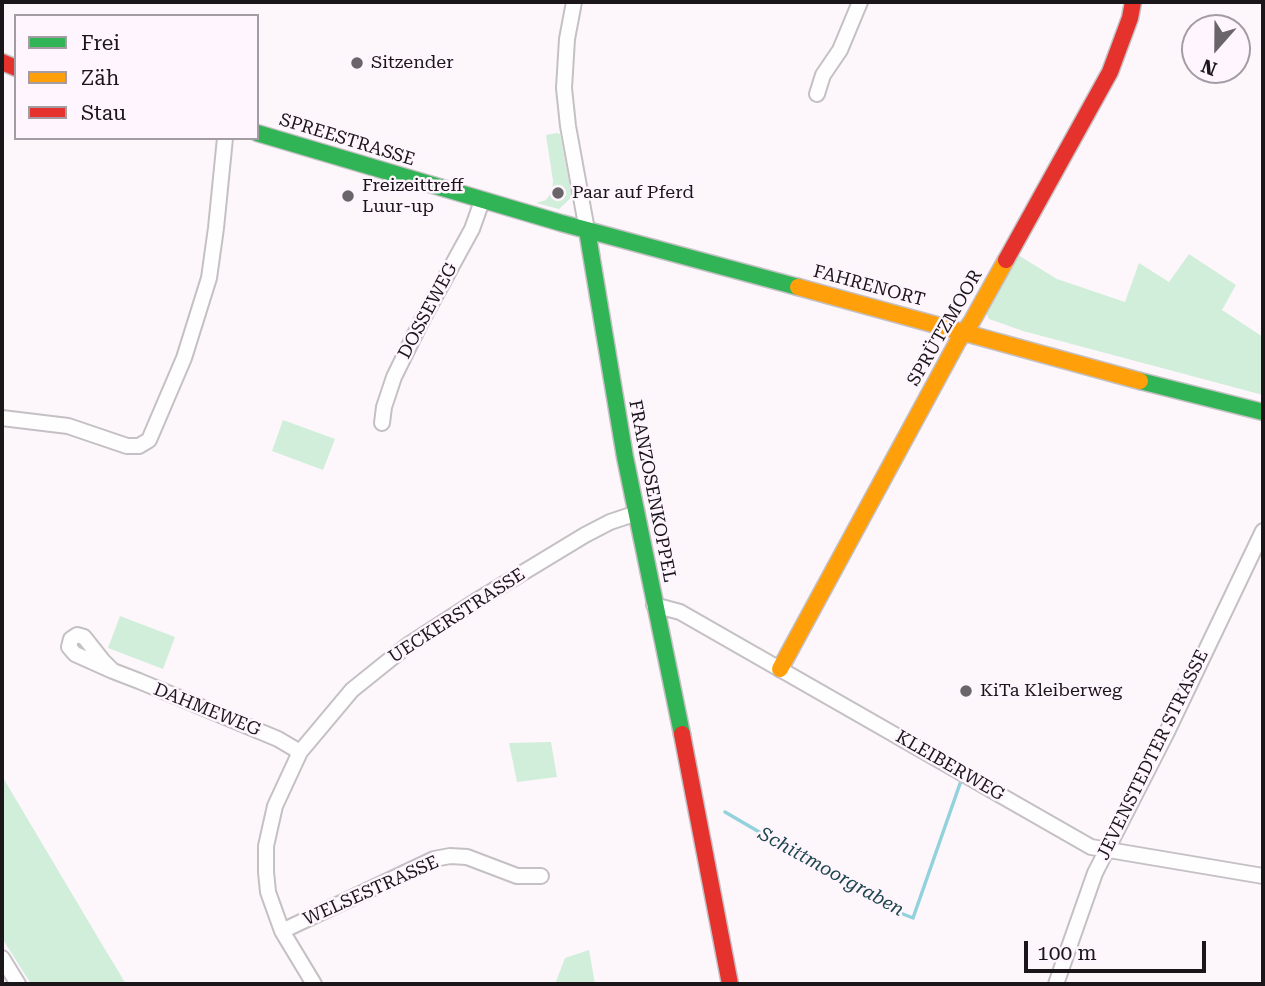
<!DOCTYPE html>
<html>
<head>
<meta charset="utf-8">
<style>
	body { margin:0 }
	#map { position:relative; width:1265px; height:986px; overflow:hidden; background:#fdf7fc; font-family:"Roboto Serif",serif }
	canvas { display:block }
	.frame { position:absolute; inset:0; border:4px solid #1a161a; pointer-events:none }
	.legend { position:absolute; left:14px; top:14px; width:245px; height:126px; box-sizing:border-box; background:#fff5fe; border:2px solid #a39ca3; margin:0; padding:9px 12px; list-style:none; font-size:21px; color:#1a161a }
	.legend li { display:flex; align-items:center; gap:14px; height:35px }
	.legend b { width:35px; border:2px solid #a39ca3 }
	.north { position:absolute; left:1181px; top:14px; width:70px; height:70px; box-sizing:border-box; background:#fff5fe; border:2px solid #a39ca3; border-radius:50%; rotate:201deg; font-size:19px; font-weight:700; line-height:28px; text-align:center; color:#1a161a }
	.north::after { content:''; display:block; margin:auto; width:24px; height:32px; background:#696569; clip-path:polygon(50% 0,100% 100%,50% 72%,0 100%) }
	.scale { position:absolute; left:1024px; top:941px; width:182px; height:32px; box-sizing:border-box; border:4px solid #1a161a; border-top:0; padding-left:9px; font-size:21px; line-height:24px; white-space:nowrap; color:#1a161a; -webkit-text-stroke:5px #fff5fe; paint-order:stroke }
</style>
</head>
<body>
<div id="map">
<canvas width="1265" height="986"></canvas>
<div class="frame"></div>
<ul class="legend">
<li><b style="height:9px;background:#30b455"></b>Frei</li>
<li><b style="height:9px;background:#ff9f0a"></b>Zäh</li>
<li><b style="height:9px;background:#e5322d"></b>Stau</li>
</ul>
<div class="north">N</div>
<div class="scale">100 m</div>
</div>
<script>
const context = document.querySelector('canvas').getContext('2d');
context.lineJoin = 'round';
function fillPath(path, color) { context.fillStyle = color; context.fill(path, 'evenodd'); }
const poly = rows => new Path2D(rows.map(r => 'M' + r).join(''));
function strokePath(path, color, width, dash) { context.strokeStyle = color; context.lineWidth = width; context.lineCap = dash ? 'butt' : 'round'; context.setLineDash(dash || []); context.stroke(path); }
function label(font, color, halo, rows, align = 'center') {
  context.font = font + ' "Roboto Serif",serif'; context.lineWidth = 5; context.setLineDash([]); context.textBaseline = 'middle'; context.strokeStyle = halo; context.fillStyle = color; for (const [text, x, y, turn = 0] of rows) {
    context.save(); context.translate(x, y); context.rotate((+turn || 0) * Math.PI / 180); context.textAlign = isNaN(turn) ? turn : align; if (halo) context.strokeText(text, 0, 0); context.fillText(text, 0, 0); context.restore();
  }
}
fillPath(poly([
	[557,133,560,134,572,197,559,209,536,203,546,200,552,191,553,181,546,135],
	[1189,254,1236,285,1222,310,1263,337,1263,395,1023,331,989,319,986,313,1018,255,1057,279,1125,302,1139,263,1169,282],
	[283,420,335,439,323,470,272,451],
	[120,616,175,637,163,669,108,648],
	[551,742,557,777,517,782,509,743],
	[2,776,100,941,126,984,31,984,2,938],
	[589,950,595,984,555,984,565,958]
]), '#d0eed9');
strokePath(poly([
	[725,812,893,910,913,918,962,778]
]), '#93d2dc', 3.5);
const street = poly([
	[574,2,567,39,564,88,568,126,587,230],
	[817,94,823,75,840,50,860,2],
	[2,418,68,426,127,446,139,446,149,440,184,358,209,278,216,228,225,138],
	[382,423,384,407,394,377,420,324,472,229,482,201],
	[654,605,680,612,1091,847,1263,876],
	[113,671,103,661,84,637,77,635,71,639,69,647,75,654,113,671,139,681,278,739,300,752],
	[282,931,434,859,450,856,467,857,517,876,541,876],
	[2,958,18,984],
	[314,984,282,931,268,892,266,872,266,846,275,806,300,752,352,690,408,645,476,601,585,535,610,522,637,513],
	[1056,984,1095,873,1166,734,1263,531]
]);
const fast = poly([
	[257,133,561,223,798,287],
	[587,230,625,457,682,734],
	[1140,381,1263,412]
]);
const slow = poly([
	[798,287,1140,381],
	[780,669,958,341,972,321,1006,260]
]);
const jam = poly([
	[2,62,16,68],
	[1006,260,1110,72,1130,18,1133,2],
	[682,734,730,984]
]);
strokePath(street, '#c4c0c4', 18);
strokePath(fast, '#c4c0c4', 19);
strokePath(slow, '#c4c0c4', 19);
strokePath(jam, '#c4c0c4', 19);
strokePath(street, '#fffeff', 14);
strokePath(fast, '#30b455', 16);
strokePath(slow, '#ff9f0a', 16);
strokePath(jam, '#e5322d', 16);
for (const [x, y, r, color] of [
	[357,63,7,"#696569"],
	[558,193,7,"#696569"],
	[348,196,7,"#696569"],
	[966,691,7,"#696569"]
]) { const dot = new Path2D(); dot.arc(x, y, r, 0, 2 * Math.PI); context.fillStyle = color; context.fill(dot); strokePath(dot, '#fff5fe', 2.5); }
label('18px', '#1a161a', '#fff5fe', [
	["Sitzender",371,63],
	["Freizeittreff",362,186],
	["Luur-up",362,207],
	["Paar auf Pferd",572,193],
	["KiTa Kleiberweg",980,691]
], 'left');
label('18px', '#1a161a', '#fff5fe', [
	["SPREESTRASSE",347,140,17],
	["FAHRENORT",869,286,15],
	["DOSSEWEG",428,311,-62],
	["SPRÜTZMOOR",945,328,-60],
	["FRANZOSENKOPPEL",652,491,79],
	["UECKERSTRASSE",457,616,-33],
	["DAHMEWEG",207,710,22],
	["JEVENSTEDTER STRASSE",1153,755,-64],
	["KLEIBERWEG",950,766,30],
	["WELSESTRASSE",371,891,-24]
]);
label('italic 19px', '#1c474d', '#fff5fe', [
	["Schittmoorgraben",831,872,29]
]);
</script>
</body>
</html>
